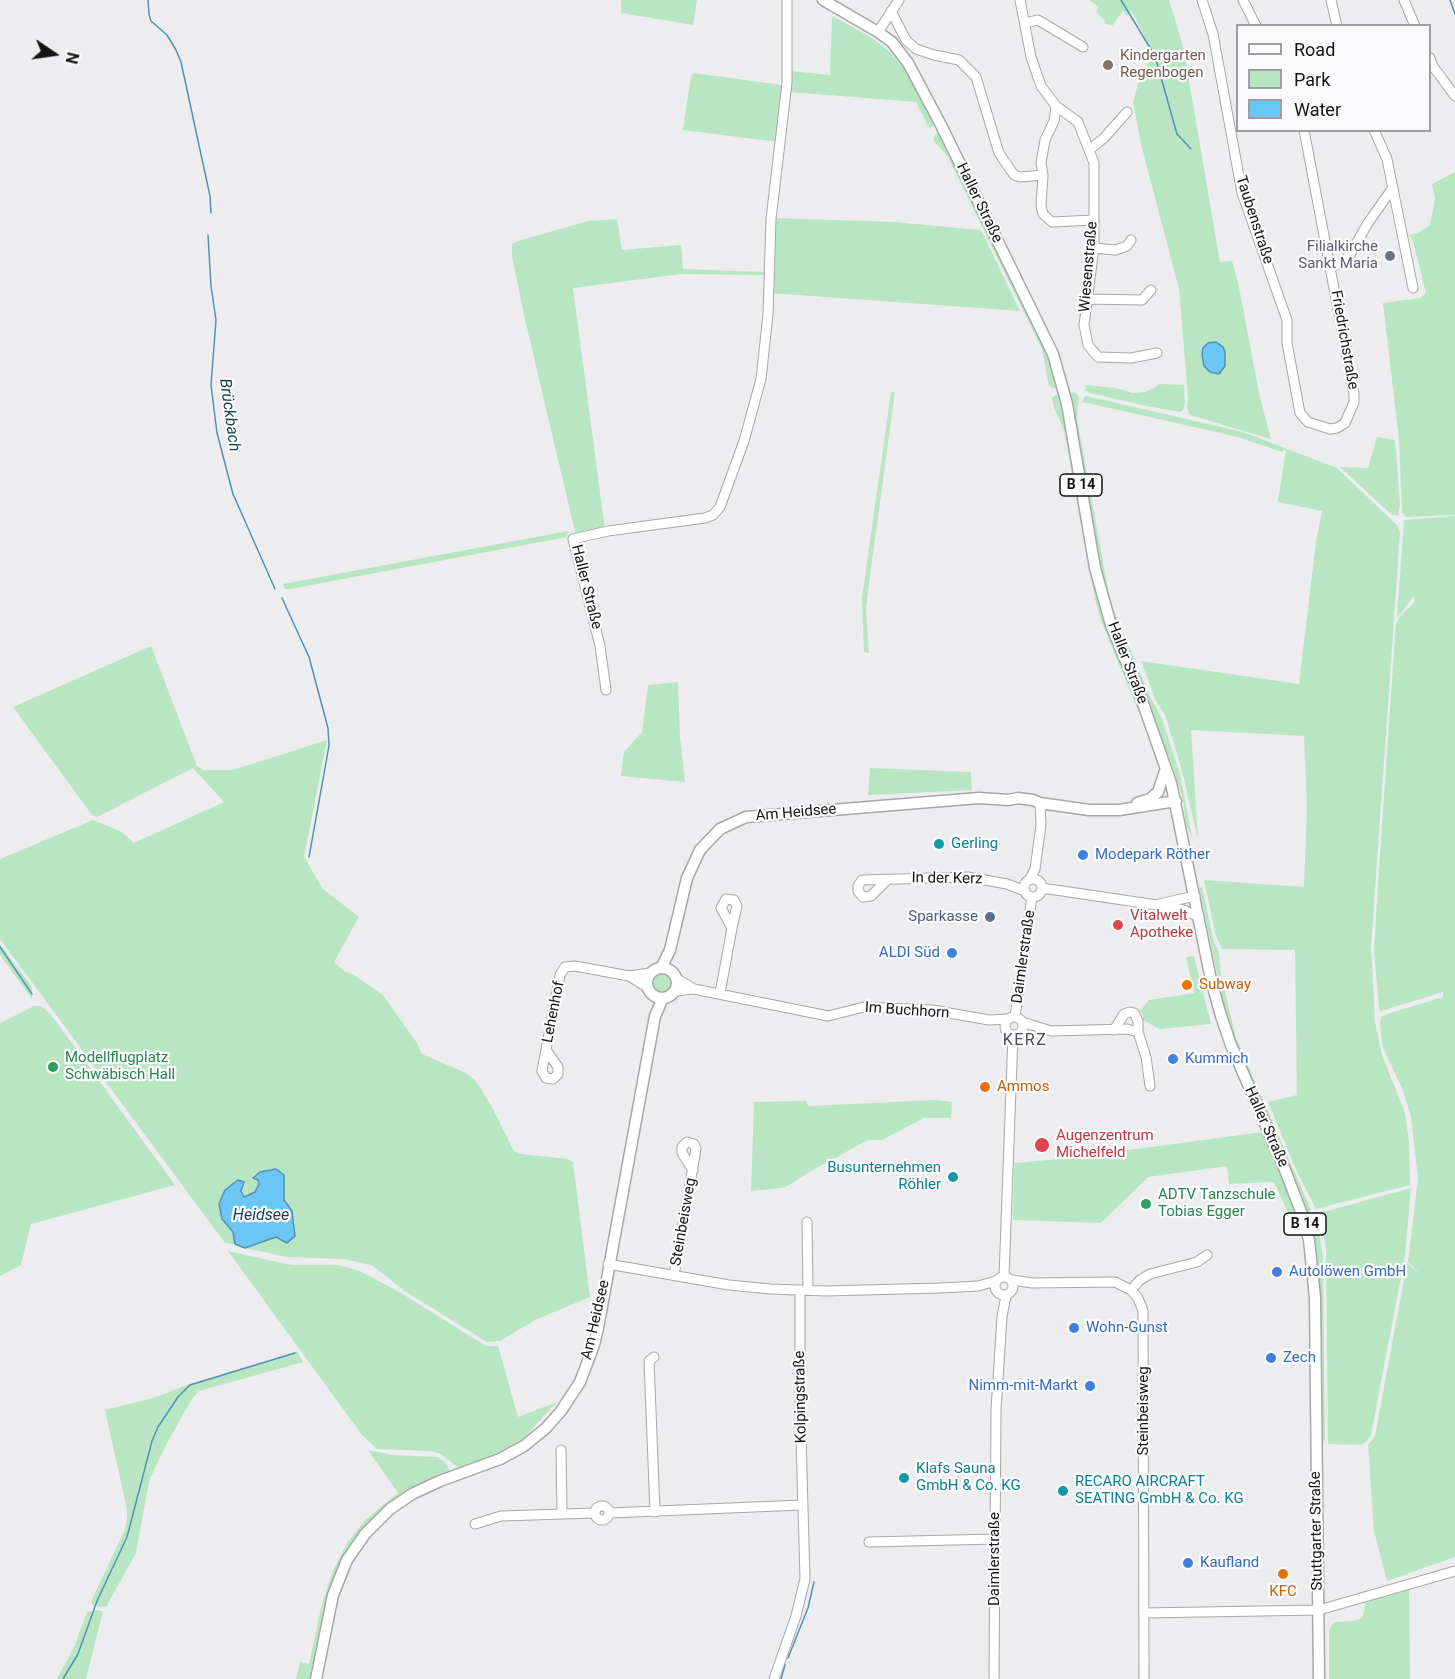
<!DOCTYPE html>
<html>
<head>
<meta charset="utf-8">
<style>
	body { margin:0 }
	#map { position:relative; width:1455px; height:1679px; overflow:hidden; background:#ededf0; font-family:Roboto,sans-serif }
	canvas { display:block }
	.legend { position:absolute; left:1236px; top:24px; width:195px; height:108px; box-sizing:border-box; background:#fbfbfd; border:2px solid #9f9fa1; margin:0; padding:8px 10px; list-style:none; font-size:18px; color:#151516 }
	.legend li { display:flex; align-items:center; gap:12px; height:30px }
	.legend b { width:30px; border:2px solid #9f9fa1 }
	.north { position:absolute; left:24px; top:24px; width:60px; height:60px; -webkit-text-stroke:4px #fbfbfd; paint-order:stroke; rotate:103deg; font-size:16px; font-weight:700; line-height:24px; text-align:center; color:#151516 }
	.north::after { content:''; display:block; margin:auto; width:21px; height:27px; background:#151516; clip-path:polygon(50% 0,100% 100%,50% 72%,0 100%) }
</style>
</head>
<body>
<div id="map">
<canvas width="1455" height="1679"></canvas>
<ul class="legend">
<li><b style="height:8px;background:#fff"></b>Road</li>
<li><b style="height:16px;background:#b8e5c2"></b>Park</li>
<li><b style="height:16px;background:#6cc7f7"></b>Water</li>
</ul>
<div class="north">N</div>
</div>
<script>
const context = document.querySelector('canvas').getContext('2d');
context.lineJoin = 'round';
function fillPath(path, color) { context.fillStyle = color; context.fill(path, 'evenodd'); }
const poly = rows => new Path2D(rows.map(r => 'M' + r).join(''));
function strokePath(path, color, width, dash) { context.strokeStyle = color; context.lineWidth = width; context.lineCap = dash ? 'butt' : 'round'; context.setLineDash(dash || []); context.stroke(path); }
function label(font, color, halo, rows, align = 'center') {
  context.font = font + ' Roboto,sans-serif'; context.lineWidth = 4.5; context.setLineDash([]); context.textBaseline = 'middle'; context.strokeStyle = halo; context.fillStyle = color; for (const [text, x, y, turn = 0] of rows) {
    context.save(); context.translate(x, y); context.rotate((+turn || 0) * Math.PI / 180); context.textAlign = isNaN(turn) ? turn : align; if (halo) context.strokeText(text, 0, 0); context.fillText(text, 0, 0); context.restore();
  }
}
fillPath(poly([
	[621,0,697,0,693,25,621,13],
	[1089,0,1169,0,1183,46,1220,262,1232,261,1238,282,1260,398,1271,439,1190,415,1187,409,1188,397,1179,289,1141,144,1133,102,1141,74,1146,74,1148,62,1145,61,1145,58,1153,52,1132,12,1126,16,1123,10,1113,25,1104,24,1105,21,1096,12,1099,7],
	[832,16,869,36,889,51,903,67,915,86,934,126,929,128,916,102,790,92,791,71,830,75],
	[694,73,782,85,778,142,683,130,691,76],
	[938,132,942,132,1046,349,1059,384,1057,389,1049,386,1042,349,948,157,935,142,933,138],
	[1455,172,1455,515,1406,517,1402,512,1399,440,1383,303,1420,298,1426,293,1412,238,1408,235,1418,233,1430,225,1435,198,1432,184],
	[774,218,893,222,981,230,1020,311,770,293],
	[617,219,622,250,681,245,683,269,766,272,766,275,681,274,573,288,605,530,576,536,524,315,512,256,512,244,518,241,588,221],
	[1160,384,1184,385,1185,403,1183,410,1180,412,1146,406,1090,393,1085,390,1086,385,1116,388,1132,393,1146,392],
	[891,392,895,392,869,583,866,609,869,653,864,652,862,598],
	[1075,392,1079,398,1077,419,1109,595,1116,616,1150,697,1162,718,1180,774,1192,837,1186,825,1183,801,1173,767,1104,592,1068,394],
	[1056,395,1060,396,1089,550,1144,720,1141,717,1101,621,1095,599,1064,430,1054,408,1052,398],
	[1087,396,1243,432,1337,468,1397,525,1400,533,1371,947,1375,1022,1382,1055,1405,1113,1409,1141,1410,1185,1316,1209,1298,1174,1268,1102,1297,1095,1295,950,1222,949,1216,936,1204,880,1304,887,1307,808,1304,736,1191,730,1198,839,1181,767,1165,715,1156,701,1141,661,1299,684,1316,542,1322,511,1278,502,1286,449,1282,452,1238,437,1083,402,1084,397],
	[1377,437,1395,440,1400,504,1398,515,1392,515,1340,467,1368,468],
	[1455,516,1455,1557,1387,1581,1374,1531,1368,1445,1375,1436,1407,1263,1423,1277,1408,1262,1418,1179,1411,1117,1402,1088,1383,1048,1380,1024,1381,1017,1387,1014,1443,997,1443,992,1381,1011,1379,1009,1374,951,1378,884,1396,623,1400,616,1415,602,1414,596,1397,618,1404,520],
	[568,531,567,537,290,589,285,589,283,584],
	[151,646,197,766,204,770,233,770,327,740,304,857,323,889,359,917,334,962,344,971,354,975,383,995,417,1043,422,1054,466,1073,476,1081,492,1107,514,1151,521,1154,568,1159,573,1162,590,1297,535,1320,500,1341,487,1342,403,1290,372,1265,344,1259,287,1257,245,1248,276,1237,295,1224,292,1211,284,1200,284,1175,276,1169,260,1172,254,1178,258,1180,260,1185,255,1193,244,1197,241,1191,225,1190,219,1204,222,1219,233,1232,235,1244,225,1243,0,939,0,859,93,820,122,832,134,843,224,802,193,768,97,817,92,815,13,707],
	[678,682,680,738,685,782,621,776,624,752,642,732,648,685],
	[870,768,971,772,972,790,868,795],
	[1202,887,1213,938,1219,953,1221,975,1236,1038,1311,1210,1309,1212,1305,1210,1241,1062,1226,1017,1199,888],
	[0,944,32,987,32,999,0,955],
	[1194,956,1211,1024,1159,1029,1143,1020,1143,1015,1140,1011,1149,1000,1194,993,1186,957],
	'651 983a11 11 0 1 1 22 0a11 11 0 1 1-22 0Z',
	[34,1006,40,1006,45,1009,55,1020,175,1185,31,1224,21,1265,0,1276,0,1023],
	[935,1100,952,1102,951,1118,924,1118,882,1140,868,1140,809,1172,791,1184,782,1188,751,1191,754,1102,806,1101,808,1106],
	[1263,1132,1297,1211,1288,1213,1274,1182,1229,1184,1227,1166,1148,1177,1101,1223,1013,1220,1014,1163,1061,1159],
	[1411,1188,1405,1256,1371,1435,1366,1442,1361,1445,1328,1444,1326,1249,1323,1232,1316,1214],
	[1311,1218,1315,1219,1318,1228,1323,1256,1325,1438,1323,1444,1320,1443,1320,1281,1316,1249,1310,1224],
	[228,1251,291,1265,339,1265,360,1271,401,1293,486,1346,498,1346,518,1417,557,1402,520,1442,461,1470,441,1454,431,1451,377,1449,362,1435],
	[297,1351,303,1362,199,1391,192,1399,166,1445,149,1481,136,1553,106,1607,94,1606,91,1602,125,1529,127,1518,127,1509,105,1410,153,1398,193,1383],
	[368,1450,392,1455,438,1457,446,1463,451,1474,415,1488,343,1559,312,1679,296,1679,300,1662,309,1664,321,1608,332,1573,347,1543,366,1519,398,1493],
	[1409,1590,1410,1679,1329,1679,1329,1630,1334,1622,1354,1621,1362,1618,1367,1599],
	[96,1610,103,1611,86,1679,57,1679,75,1645,87,1612]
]), '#b8e5c2');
const water = poly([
	[1216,342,1223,347,1225,352,1225,366,1219,374,1210,372,1204,366,1202,354,1203,348,1208,343,1216,342],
	[276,1169,284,1175,284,1200,292,1211,295,1236,287,1243,276,1237,245,1248,235,1244,233,1232,222,1219,219,1204,225,1190,238,1180,244,1182,241,1191,244,1197,255,1192,259,1184,258,1180,253,1178,260,1172,276,1169]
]);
fillPath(water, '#6cc7f7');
strokePath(water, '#5292b4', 1.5);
strokePath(poly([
	[148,0,149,14,151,21,167,35,176,50,181,62,210,196,211,213],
	[1121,0,1155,56,1177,134,1191,149],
	[1450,0,1455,14],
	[208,235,211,286,216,320,211,385,217,433,233,494,275,589],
	[282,598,309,657,328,728,329,745,327,757,309,857],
	[0,947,32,994],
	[788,1658,808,1608,814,1582],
	[63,1679,78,1654,97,1601,127,1537,152,1441,158,1427,178,1397,190,1385,295,1353],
	[781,1679,785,1665]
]), '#5292b4', 1.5);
const minor = poly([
	[1020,0,1031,57,1041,86,1056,106,1078,122,1094,163,1094,248,1084,325,1088,345,1098,357,1131,358,1157,353],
	[1202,0,1213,34,1242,193,1287,320,1287,343,1300,413,1308,422,1330,429,1337,428,1345,423,1354,402,1354,394,1304,130],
	[1243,0,1256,26],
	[1331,0,1337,26],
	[1404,0,1415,26],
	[891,11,906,40,916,49,934,55,959,60,976,77,999,153,1014,175,1020,177,1043,175],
	[1025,23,1038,20,1083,47],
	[878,32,899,0],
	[1430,58,1432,65,1455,96],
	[1056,106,1054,121,1045,140,1041,163,1043,175,1041,206,1043,214,1052,222,1094,220],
	[1374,130,1387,159,1413,288],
	[1089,150,1104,138,1127,112],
	[1094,248,1115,250,1127,246,1131,240],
	[1331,267,1341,263,1349,256,1368,223,1392,189],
	[1088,299,1142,300,1151,290],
	[606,690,600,646,573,539,608,531,705,518,713,515,720,507,744,441,761,379,768,314,771,219,787,83,787,0],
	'1024 888a9 9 0 1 1 18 0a9 9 0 1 1-18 0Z',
	[1030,879,1035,869,1041,825,1040,803],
	[886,881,871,896,863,897,858,891,858,886,862,880,968,877,1007,884,1025,891],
	[1042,888,1157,905,1184,910,1199,917],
	[1159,904,1195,896],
	[629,976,647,987],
	[677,979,694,989,828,1016,864,1007,932,1010,989,1020,1009,1019],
	[675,991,694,989],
	[720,993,732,928,721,908,726,899,734,900,737,906,732,928],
	[1015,1017,1032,897],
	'1005 1026a9 9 0 1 1 18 0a9 9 0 1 1-18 0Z',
	[1022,1022,1051,1031,1127,1029,1138,1032,1146,1057,1150,1086],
	[1114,1030,1124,1014,1130,1012,1134,1013,1138,1021,1138,1032],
	[546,1050,558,1067,558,1074,553,1079,546,1078,542,1071,560,975,565,967,575,966,629,976,650,973],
	[807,1222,808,1290],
	[608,1264,729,1285,770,1289,826,1291,940,1288,978,1286,996,1281],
	[674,1275,696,1149,694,1144,687,1142,682,1147,682,1153,693,1170],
	'995 1286a9 9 0 1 1 18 0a9 9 0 1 1-18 0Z',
	[1004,1277,1013,1035],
	[1012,1280,1032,1283,1115,1282,1131,1290,1138,1298,1143,1311,1144,1679],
	[1131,1290,1140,1280,1150,1274,1197,1262,1207,1255],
	[654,1357,649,1361,655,1512],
	[561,1450,562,1514],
	'595 1513a7 7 0 1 1 14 0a7 7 0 1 1-14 0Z',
	[609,1513,802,1505],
	[475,1524,501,1516,595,1513],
	[869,1542,995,1539],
	[1144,1613,1319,1610,1455,1571],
	[774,1679,796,1616,805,1579,800,1400,800,1290],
	[994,1679,996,1410,1002,1317,1006,1296]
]);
const major = poly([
	[823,0,878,32,892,42,908,63,941,125,1053,354,1067,404,1095,568,1111,625,1140,695,1171,783,1211,980,1221,1016,1231,1045,1285,1170,1303,1217,1309,1240,1315,1297,1319,1679],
	[1137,803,1150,799,1158,792,1166,768],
	'647 983a15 15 0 1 1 30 0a15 15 0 1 1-30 0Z',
	[661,968,670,950,687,878,700,850,720,829,746,817,979,798,1009,800,1018,798,1033,800,1040,803,1089,810,1119,810,1176,801],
	[316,1679,333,1595,347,1560,365,1534,390,1509,412,1494,440,1481,500,1459,524,1446,546,1428,561,1411,580,1382,594,1345,598,1328,655,1016,663,998]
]);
strokePath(minor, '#a7a7a9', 11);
strokePath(major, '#a7a7a9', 13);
strokePath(minor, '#fff', 9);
strokePath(major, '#fff', 10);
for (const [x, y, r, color] of [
	[1108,65,6,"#8d6e63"],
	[1390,256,6,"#6b7280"],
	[939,844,6,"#0f9aa8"],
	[1083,855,6,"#3f7fe0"],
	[990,917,6,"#5c6f8a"],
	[1118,925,6,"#e0444e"],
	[952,953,6,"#3f7fe0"],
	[1187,985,6,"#e8710a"],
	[1173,1059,6,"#3f7fe0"],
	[53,1067,6,"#2e9e5b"],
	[985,1087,6,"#e8710a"],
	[1042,1145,8,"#e0444e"],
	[953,1177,6,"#0f9aa8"],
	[1146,1204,6,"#2e9e5b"],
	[1277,1272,6,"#3f7fe0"],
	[1074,1328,6,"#3f7fe0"],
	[1271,1358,6,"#3f7fe0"],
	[1090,1386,6,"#3f7fe0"],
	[904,1478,6,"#0f9aa8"],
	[1063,1491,6,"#0f9aa8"],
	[1188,1563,6,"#3f7fe0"],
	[1283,1574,6,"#e8710a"]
]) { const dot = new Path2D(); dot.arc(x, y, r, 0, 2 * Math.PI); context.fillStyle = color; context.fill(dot); strokePath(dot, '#fbfbfd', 2); }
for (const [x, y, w] of [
	[1081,485,42],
	[1305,1224,42]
]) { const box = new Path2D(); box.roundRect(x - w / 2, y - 11, w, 22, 4.5); context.fillStyle = '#fbfbfd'; context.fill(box); strokePath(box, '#151516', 1.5); }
label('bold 14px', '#151516', null, [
	["B 14",1081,485],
	["B 14",1305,1224]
]);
label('15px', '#785e54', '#fbfbfd', [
	["Kindergarten",1120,56],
	["Regenbogen",1120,73]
], 'left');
label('15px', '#151516', '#fbfbfd', [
	["Haller Straße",979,203,64],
	["Taubenstraße",1254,220,72],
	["Wiesenstraße",1089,267,-85],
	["Friedrichstraße",1344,340,80],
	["Haller Straße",586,587,76],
	["Haller Straße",1127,663,69],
	["Am Heidsee",796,813,-5],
	["In der Kerz",947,879,1],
	["Daimlerstraße",1024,957,-82],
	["Im Buchhorn",907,1011,4],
	["Lehenhof",554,1012,-79],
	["Haller Straße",1266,1127,66],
	["Steinbeisweg",684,1222,-80],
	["Am Heidsee",596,1320,-77],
	["Kolpingstraße",801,1397,-91],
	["Steinbeisweg",1144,1411,-90],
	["Stuttgarter Straße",1317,1531,-91],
	["Daimlerstraße",995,1559,-90]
]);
label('15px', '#5b616d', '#fbfbfd', [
	["Filialkirche",1378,247],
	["Sankt Maria",1378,264]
], 'right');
label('15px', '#0d838f', '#fbfbfd', [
	["Gerling",951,844],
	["Busunternehmen",941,1168,"right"],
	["Röhler",941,1185,"right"],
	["Klafs Sauna",916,1469],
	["GmbH & Co. KG",916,1486],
	["RECARO AIRCRAFT",1075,1482],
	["SEATING GmbH & Co. KG",1075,1499]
], 'left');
label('15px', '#366cbe', '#fbfbfd', [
	["Modepark Röther",1095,855],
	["ALDI Süd",940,953,"right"],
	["Kummich",1185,1059],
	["Autolöwen GmbH",1289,1272],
	["Wohn-Gunst",1086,1328],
	["Zech",1283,1358],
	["Nimm-mit-Markt",1078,1386,"right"],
	["Kaufland",1200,1563]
], 'left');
label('15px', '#be3a42', '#fbfbfd', [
	["Vitalwelt",1130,916],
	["Apotheke",1130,933],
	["Augenzentrum",1056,1136],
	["Michelfeld",1056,1153]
], 'left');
label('15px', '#4e5e75', '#fbfbfd', [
	["Sparkasse",978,917]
], 'right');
label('15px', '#c56008', '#fbfbfd', [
	["Subway",1199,985],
	["Ammos",997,1087],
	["KFC",1283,1592,"center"]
], 'left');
label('15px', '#27864d', '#fbfbfd', [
	["Modellflugplatz",65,1058],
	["Schwäbisch Hall",65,1075],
	["ADTV Tanzschule",1158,1195],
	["Tobias Egger",1158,1212]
], 'left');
label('italic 16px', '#153d50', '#fbfbfd', [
	["Brückbach",229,415,82],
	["Heidsee",261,1216]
]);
context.letterSpacing = '1.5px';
label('16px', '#4b4b4d', '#fbfbfd', [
	["KERZ",1025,1041]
]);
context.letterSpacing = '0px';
</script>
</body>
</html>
